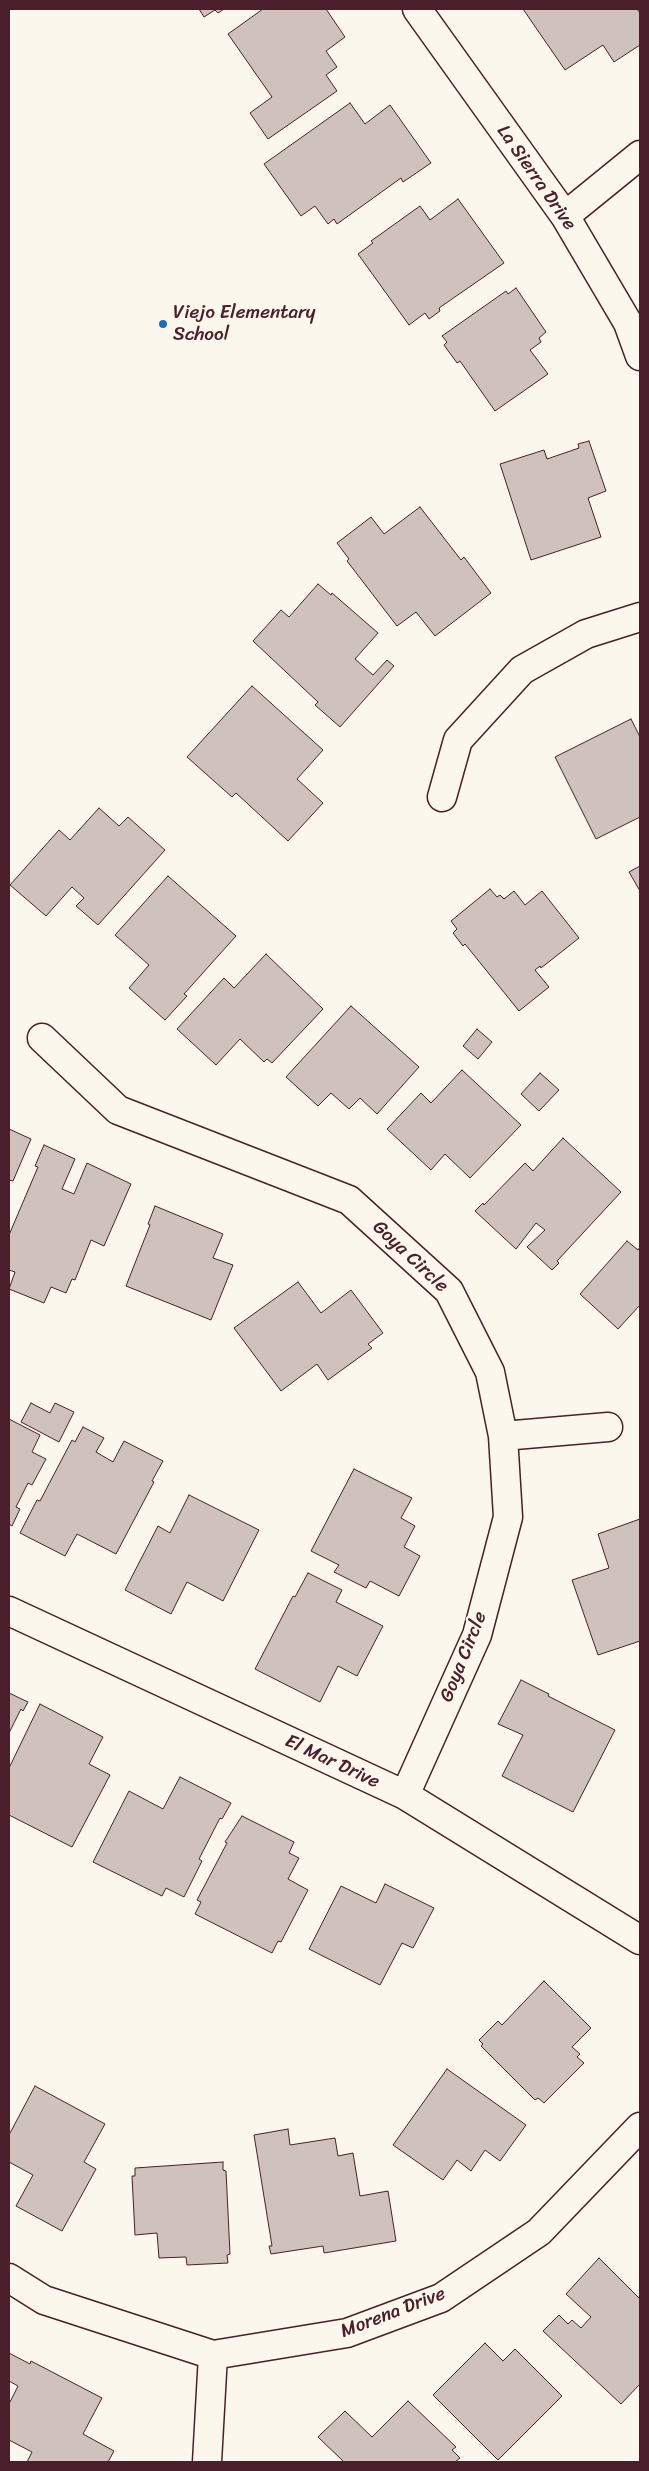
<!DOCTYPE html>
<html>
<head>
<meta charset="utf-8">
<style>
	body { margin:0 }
	#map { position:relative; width:649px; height:2471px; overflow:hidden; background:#fbf7ec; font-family:Sriracha,sans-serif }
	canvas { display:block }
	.frame { position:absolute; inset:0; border:10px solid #4a1f2b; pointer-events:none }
</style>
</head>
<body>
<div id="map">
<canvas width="649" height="2471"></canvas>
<div class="frame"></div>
</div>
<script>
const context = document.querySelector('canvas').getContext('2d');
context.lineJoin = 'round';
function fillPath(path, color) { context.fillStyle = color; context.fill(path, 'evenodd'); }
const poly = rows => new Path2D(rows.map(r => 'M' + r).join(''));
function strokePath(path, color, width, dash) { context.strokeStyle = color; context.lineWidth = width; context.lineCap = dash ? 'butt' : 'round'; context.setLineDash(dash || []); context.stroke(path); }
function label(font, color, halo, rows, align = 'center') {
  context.font = font + ' Sriracha,sans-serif'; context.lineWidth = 4.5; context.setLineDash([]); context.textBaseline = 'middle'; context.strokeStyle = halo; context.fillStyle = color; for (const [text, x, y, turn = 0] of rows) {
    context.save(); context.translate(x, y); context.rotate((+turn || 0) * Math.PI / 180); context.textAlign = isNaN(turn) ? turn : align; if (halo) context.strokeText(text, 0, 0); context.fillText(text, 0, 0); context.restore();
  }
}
const building = poly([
	[199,9,224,9,218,13,215,10,204,17,199,9],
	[263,9,326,9,345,37,326,51,337,67,326,75,337,91,268,139,250,113,272,97,228,34,263,9],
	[523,9,637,9,640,13,640,45,614,62,603,45,565,70,523,9],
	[350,103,365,124,390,105,431,163,403,182,401,178,337,224,334,219,328,224,315,206,301,216,264,164,350,103],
	[458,199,504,263,439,308,440,311,429,319,425,313,409,325,358,254,373,243,371,241,420,206,430,220,458,199],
	[516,288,546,332,539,338,541,342,530,350,548,374,495,411,460,361,457,363,444,345,447,342,442,336,506,291,508,294,516,288],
	[589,441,606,491,588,498,601,537,531,560,500,464,544,450,547,459,579,448,578,444,589,441],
	[420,507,461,560,464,557,491,593,435,636,416,612,397,626,347,561,349,559,337,543,371,517,384,534,420,507],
	[318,584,331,595,332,593,378,633,355,659,373,675,387,660,394,666,340,727,315,705,318,702,253,641,281,610,289,617,318,584],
	[252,686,323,750,297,779,323,803,288,841,236,793,232,797,187,757,252,686],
	[631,719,640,737,640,817,596,839,555,757,631,719],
	[99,808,119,826,128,817,165,850,98,925,76,906,84,898,72,887,46,916,10,885,59,830,70,840,99,808],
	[640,866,640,891,629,872,640,866],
	[168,876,236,936,184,994,187,996,165,1020,129,988,149,965,115,935,168,876],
	[490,889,497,897,500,895,504,899,514,891,525,905,542,891,579,938,541,968,540,966,535,970,549,987,519,1011,465,944,463,946,453,933,457,929,451,921,490,889],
	[266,954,323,1009,272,1063,267,1059,264,1062,240,1039,216,1065,177,1029,224,978,234,988,266,954],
	[351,1006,419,1067,377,1114,360,1098,349,1109,331,1093,318,1106,286,1077,351,1006],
	[477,1029,492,1042,478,1059,463,1046,477,1029],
	[462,1070,521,1125,470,1178,445,1154,431,1170,387,1129,421,1093,431,1103,462,1070],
	[540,1073,559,1090,539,1111,521,1094,540,1073],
	[9,1129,31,1139,13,1181,9,1180,9,1129],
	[563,1138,621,1192,557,1261,559,1263,552,1270,527,1247,545,1230,536,1223,516,1249,475,1211,483,1203,484,1205,525,1163,533,1171,563,1138],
	[44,1145,75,1159,62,1189,74,1194,87,1163,131,1184,104,1246,91,1240,75,1280,72,1279,66,1293,51,1287,44,1303,9,1289,15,1272,9,1270,9,1235,38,1167,35,1166,44,1145],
	[155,1206,223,1234,213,1258,233,1265,211,1320,126,1286,150,1225,148,1224,155,1206],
	[627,1241,638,1250,640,1247,640,1305,618,1329,580,1294,627,1241],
	[298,1282,321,1313,351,1290,383,1333,368,1344,372,1348,328,1380,317,1364,281,1391,234,1328,298,1282],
	[31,1403,50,1413,55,1403,74,1412,59,1442,21,1422,31,1403],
	[9,1419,40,1435,32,1452,46,1459,32,1485,28,1483,16,1507,20,1509,12,1526,9,1524,9,1419],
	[83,1427,104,1438,96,1452,113,1462,124,1441,163,1461,152,1481,154,1482,116,1554,77,1534,65,1556,20,1533,37,1500,40,1501,72,1440,75,1442,83,1427],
	[354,1469,412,1498,401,1518,415,1526,404,1547,420,1556,399,1596,370,1581,366,1588,334,1572,339,1565,311,1551,354,1469],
	[189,1495,259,1530,223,1601,187,1582,171,1614,125,1590,158,1526,170,1533,189,1495],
	[640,1519,640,1641,598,1655,572,1580,609,1568,598,1534,640,1519],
	[308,1573,342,1590,336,1602,383,1626,357,1676,338,1666,320,1702,255,1669,293,1596,295,1597,308,1573],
	[521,1680,549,1694,548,1696,615,1730,573,1812,502,1776,523,1735,498,1724,521,1680],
	[9,1693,28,1702,23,1711,21,1709,9,1733,9,1693],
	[40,1704,103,1737,89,1764,110,1775,72,1847,9,1815,9,1768,40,1704],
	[180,1777,231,1803,222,1819,220,1818,199,1859,202,1861,184,1897,166,1888,162,1896,93,1862,129,1791,163,1809,180,1777],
	[242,1816,294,1842,289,1853,299,1858,288,1879,308,1890,281,1942,278,1941,272,1953,195,1914,201,1902,197,1900,227,1843,225,1842,242,1816],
	[385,1884,434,1908,413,1948,402,1943,380,1985,309,1949,341,1886,376,1903,385,1884],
	[544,1981,591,2028,572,2047,580,2054,577,2057,584,2063,544,2103,538,2098,535,2100,481,2046,483,2044,479,2040,498,2021,502,2025,544,1981],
	[447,2069,526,2125,500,2161,485,2150,471,2171,457,2160,443,2180,393,2145,447,2069],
	[35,2086,105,2124,84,2162,96,2169,62,2231,16,2206,33,2175,9,2162,9,2135,35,2086],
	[288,2129,290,2145,335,2138,338,2156,353,2153,360,2196,388,2191,396,2241,324,2253,323,2246,271,2254,269,2246,272,2246,254,2135,288,2129],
	[223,2162,223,2170,226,2171,230,2254,227,2255,228,2263,187,2265,186,2257,159,2258,157,2233,135,2235,132,2176,135,2176,135,2168,223,2162],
	[599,2258,640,2299,640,2384,621,2404,543,2331,559,2315,568,2324,572,2320,581,2328,591,2317,566,2294,599,2258],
	[485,2343,503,2361,515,2349,562,2396,498,2460,433,2395,485,2343],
	[9,2353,30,2364,31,2361,102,2398,83,2434,114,2451,108,2462,27,2462,32,2452,9,2440,9,2404,18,2386,9,2381,9,2353],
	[408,2401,456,2447,452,2450,460,2458,455,2462,344,2462,318,2437,345,2411,372,2437,408,2401]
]);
fillPath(building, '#cfc2bc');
strokePath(building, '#4a1f2b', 1);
const minor = poly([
	[417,9,565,216,628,323,640,356],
	[565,216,640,155],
	[442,797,458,740,522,670,586,634,640,617],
	[42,1038,118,1110,349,1200,449,1291,490,1372,503,1436,508,1517,477,1635,405,1795],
	[503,1436,608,1427],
	[9,1611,405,1795,640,1940],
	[9,2278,44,2300,213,2355,347,2333,441,2298,539,2232,640,2127],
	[207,2462,213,2355]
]);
strokePath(minor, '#4a1f2b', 31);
strokePath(minor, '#fbf7ec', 28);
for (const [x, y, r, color] of [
	[163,324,5,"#1f6fb2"]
]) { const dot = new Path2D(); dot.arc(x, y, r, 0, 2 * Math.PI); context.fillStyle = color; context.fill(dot); strokePath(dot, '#fbf7ec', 2); }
label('19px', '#4a1f2b', '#fbf7ec', [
	["La Sierra Drive",536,178,55],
	["Goya Circle",410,1257,43],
	["Goya Circle",464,1657,-68],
	["El Mar Drive",332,1762,25],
	["Morena Drive",393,2313,-21]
]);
label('19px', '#4a1f2b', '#fbf7ec', [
	["Viejo Elementary",173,313],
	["School",173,335]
], 'left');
</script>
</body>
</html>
